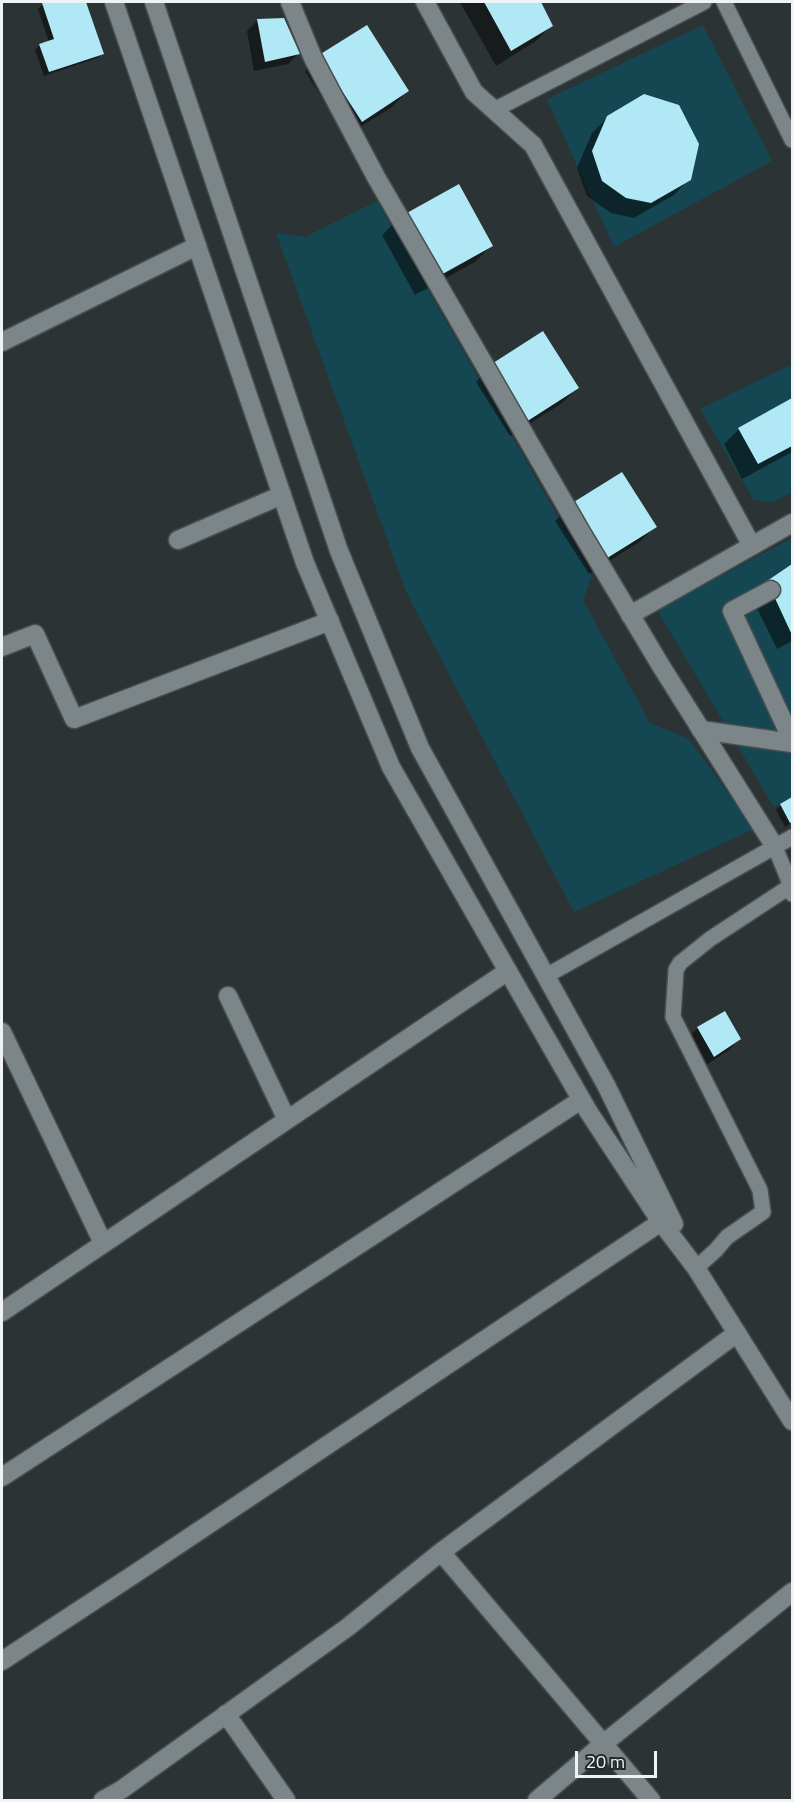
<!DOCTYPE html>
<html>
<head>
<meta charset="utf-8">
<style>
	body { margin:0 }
	#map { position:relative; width:794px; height:1802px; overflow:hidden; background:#2c3335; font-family:"Titillium Web",sans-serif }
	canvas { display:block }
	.frame { position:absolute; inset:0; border:3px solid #eff3f5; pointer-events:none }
	.scale { position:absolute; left:575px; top:1751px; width:82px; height:27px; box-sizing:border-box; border:3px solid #eff3f5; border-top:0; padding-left:8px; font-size:18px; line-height:21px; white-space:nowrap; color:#eff3f5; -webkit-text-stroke:4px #22292b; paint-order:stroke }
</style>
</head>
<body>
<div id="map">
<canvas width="794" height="1802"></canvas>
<div class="frame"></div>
<div class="scale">20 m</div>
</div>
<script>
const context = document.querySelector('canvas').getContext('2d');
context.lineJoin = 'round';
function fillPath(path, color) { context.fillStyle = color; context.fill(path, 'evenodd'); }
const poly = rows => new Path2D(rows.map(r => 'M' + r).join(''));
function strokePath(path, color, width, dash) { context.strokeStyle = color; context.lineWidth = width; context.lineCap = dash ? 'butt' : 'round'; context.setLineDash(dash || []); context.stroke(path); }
fillPath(poly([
	[703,25,772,161,614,247,547,99],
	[377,201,592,576,583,600,650,723,689,739,754,829,574,912,407,594,276,233,305,237],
	[792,364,792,492,772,503,753,499,700,409],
	[792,538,792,797,774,807,657,610]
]), '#154752');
fillPath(poly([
	[52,2,85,2,102,53,97,58,44,76,35,50,40,45,49,42,38,9,43,4],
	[460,2,539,2,551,25,536,41,496,66],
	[257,21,298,54,288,64,254,71,247,31],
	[320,56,407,91,392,107,346,136,305,71],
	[608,117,689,179,674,195,634,218,611,213,587,196,577,168,592,133],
	[397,220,491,246,475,262,415,295,382,235],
	[491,366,577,388,562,403,510,436,476,382],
	[792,400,792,452,742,479,724,444,739,429],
	[570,506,655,527,639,542,589,574,555,521],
	[792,566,792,641,777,649,752,598,768,582],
	[792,799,792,822,785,827,776,810,781,805],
	[725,1013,739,1039,729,1050,703,1067,687,1038,698,1028]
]), '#0007');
fillPath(poly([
	[47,2,86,2,104,54,49,72,39,44,54,39,42,3],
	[484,2,541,2,553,26,511,51],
	[284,18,300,54,265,62,257,19],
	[367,25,409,91,362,122,319,55],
	[644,94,679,105,699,144,691,180,651,203,626,198,602,181,592,151,607,116],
	[459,184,493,246,430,281,396,219],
	[543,331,579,388,526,422,490,365],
	[792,398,792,446,758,464,738,428],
	[622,472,657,527,604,560,569,505],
	[792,564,792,635,767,581],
	[792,797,792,822,790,823,780,804],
	[725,1011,741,1039,714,1057,697,1027]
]), '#b1e8f5');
const service = poly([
	[724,2,792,140],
	[494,110,704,2],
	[775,847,791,886,792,894],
	[546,976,792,837],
	[696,1268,716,1250,727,1237,763,1212,760,1190,673,1017,676,970,680,963,710,939,792,885]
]);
const pedestrian = poly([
	[771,590,732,611,792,740],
	[701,730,792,743]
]);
const minor = poly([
	[290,2,313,58,376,177,581,532,661,666,775,847],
	[425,2,474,92,533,145,752,546],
	[2,342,197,246],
	[178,540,282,495],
	[630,615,792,523],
	[2,647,35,634,74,719,330,621],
	[228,996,287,1120],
	[2,1032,103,1243],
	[2,1312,508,971],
	[2,1477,581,1100],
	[441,1552,651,1800],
	[2,1661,133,1575,661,1222],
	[226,1714,286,1800],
	[103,1800,121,1790,348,1627,441,1552,737,1333],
	[537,1800,603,1744,792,1592]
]);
const secondary = poly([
	[114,2,305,563,391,767,588,1111,661,1222,696,1268,792,1421],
	[154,2,339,551,420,748,606,1085,674,1224]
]);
strokePath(service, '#494f51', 18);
strokePath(pedestrian, '#494f51', 21);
strokePath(minor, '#494f51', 21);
strokePath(secondary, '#494f51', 21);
strokePath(service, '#7c8588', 15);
strokePath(pedestrian, '#7c8588', 18);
strokePath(minor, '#7c8588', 18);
strokePath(secondary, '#7c8588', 18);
</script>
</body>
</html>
